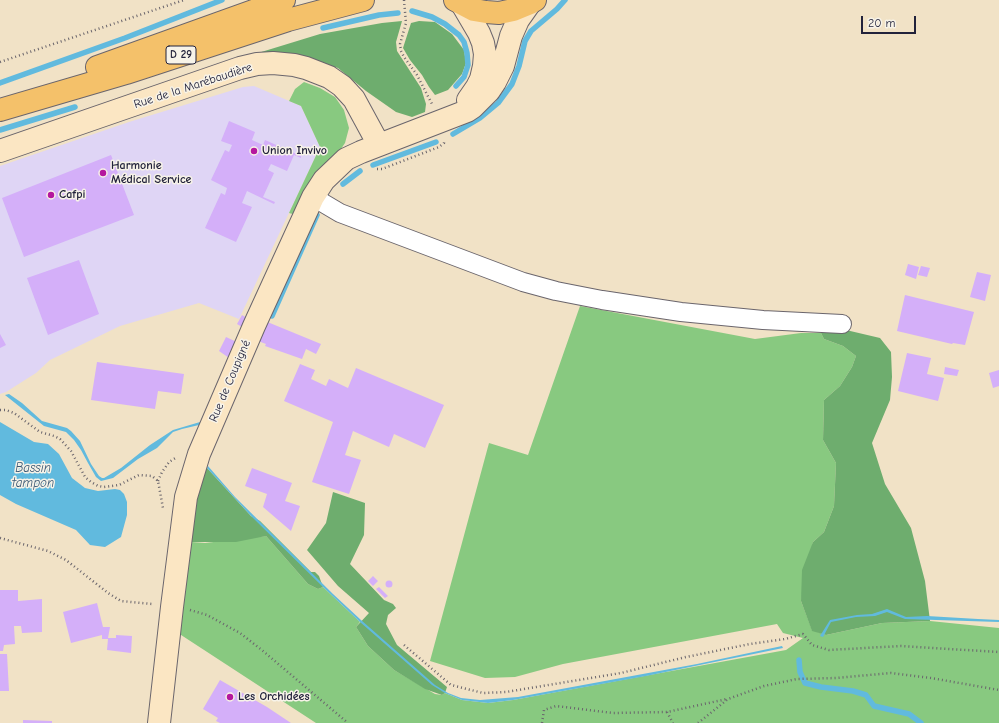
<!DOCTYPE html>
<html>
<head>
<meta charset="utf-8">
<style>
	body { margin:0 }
	#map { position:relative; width:999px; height:723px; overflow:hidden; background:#f1e2c6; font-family:"Comic Neue",sans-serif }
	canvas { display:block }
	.scale { position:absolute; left:861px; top:16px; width:55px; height:18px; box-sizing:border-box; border:2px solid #22223b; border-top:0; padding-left:5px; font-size:12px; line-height:14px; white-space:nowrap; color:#22223b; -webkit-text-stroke:3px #f7f3e8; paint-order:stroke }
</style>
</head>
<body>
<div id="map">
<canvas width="999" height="723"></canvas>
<div class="scale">20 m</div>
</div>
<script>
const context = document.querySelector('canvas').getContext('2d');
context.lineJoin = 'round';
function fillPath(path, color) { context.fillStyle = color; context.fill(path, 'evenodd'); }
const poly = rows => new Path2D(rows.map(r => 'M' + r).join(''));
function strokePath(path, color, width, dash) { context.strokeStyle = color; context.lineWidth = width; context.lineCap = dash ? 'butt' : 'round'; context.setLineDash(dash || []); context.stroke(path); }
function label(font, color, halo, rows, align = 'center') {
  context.font = font + ' "Comic Neue",sans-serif'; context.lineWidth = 3; context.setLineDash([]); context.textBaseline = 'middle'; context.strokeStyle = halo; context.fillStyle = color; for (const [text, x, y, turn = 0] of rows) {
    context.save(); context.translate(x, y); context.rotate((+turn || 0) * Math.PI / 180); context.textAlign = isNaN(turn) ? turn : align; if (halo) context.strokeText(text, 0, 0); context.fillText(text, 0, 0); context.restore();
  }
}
fillPath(poly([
	[254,86,301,106,320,147,239,319,199,303,120,326,50,360,36,373,6,392,0,394,0,166,129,122,243,87]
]), '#dfd5f5');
fillPath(poly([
	[304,82,320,88,335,97,344,110,349,128,345,143,296,215,289,213,320,147,301,106,289,101,295,89],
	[580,306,755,339,801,333,821,333,824,339,843,346,856,356,852,367,840,386,824,400,823,440,836,463,834,506,824,532,813,542,801,601,812,630,826,635,882,623,930,621,999,628,999,723,316,723,178,633,191,542,205,543,266,536,308,584,318,589,323,587,360,622,356,627,368,646,394,670,435,694,442,695,445,693,462,700,488,703,513,700,786,650,803,638,783,633,777,624,563,664,515,677,485,678,430,661,489,443,528,455]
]), '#88c980');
fillPath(poly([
	[402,21,396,42,397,51,421,88,426,104,425,112,412,117,396,112,366,91,338,68,306,58,258,53,320,34,382,23],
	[419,21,435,22,452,34,464,50,466,63,462,74,448,90,435,95,429,87,422,75,410,60,403,48,411,23],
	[825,330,846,330,880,338,891,352,892,377,890,400,872,443,885,484,911,528,925,581,930,621,882,623,826,635,812,631,801,601,802,570,813,542,824,532,834,506,836,463,823,440,824,400,840,386,852,367,856,356,843,346,824,339,821,333],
	[207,468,251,516,260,521,311,572,315,572,319,576,323,587,318,589,308,584,266,536,236,542,191,542,200,476],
	[333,492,365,503,364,535,350,564,384,600,393,604,396,608,388,615,386,624,397,645,447,687,445,693,442,695,425,689,394,670,368,646,356,627,369,613,338,586,307,550,326,523]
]), '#6ead6e');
fillPath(poly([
	[9,394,22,403,42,421,67,428,71,431,80,441,91,464,99,476,102,478,104,478,121,468,150,445,173,430,200,422,199,425,182,429,173,432,157,448,138,459,113,478,101,481,96,477,88,463,81,450,74,440,66,432,44,426,5,395],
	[0,422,34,442,48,444,59,454,72,478,85,488,98,491,115,489,120,490,124,494,127,502,127,515,121,537,105,547,90,545,76,530,16,504,0,495],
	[208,466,235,497,333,594,361,620,435,685,448,693,461,698,480,700,518,697,697,664,782,646,783,648,646,676,513,700,488,703,462,700,445,693,432,685,360,622,323,587,251,516,207,468],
	[887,609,906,617,927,616,978,619,999,620,999,622,905,619,887,612,875,616,856,617,831,622,823,637,820,636,830,620,857,615,872,614]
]), '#61bade');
strokePath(poly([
	[412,11,432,17,445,24,459,35,464,42,467,53,468,65,464,77,456,86],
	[323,28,379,15,398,13],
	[0,83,125,38,222,0],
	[0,130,75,107],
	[453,134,480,118,498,103,512,84,519,66,525,41,531,31,557,9,565,0],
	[373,165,436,142],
	[343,184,360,171],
	[272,316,317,215],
	[799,660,800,672,805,683,821,687,853,691,866,695,874,706,909,714,921,723]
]), '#61bade', 5.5);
fillPath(poly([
	[229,121,255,132,252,140,263,145,265,140,301,156,301,158,294,155,287,171,271,164,268,170,274,173,263,197,275,202,274,204,247,191,242,203,252,207,236,242,205,228,221,193,225,195,227,188,211,180,225,150,229,152,232,145,221,141],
	[111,155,134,215,24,257,2,198],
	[79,260,99,314,48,335,27,278],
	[908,264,919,267,916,279,905,275],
	[921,266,930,268,927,277,918,275],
	[977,272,991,275,985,301,970,297],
	[905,295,974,312,965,345,953,343,952,344,897,331],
	[242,315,247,318,242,327,237,324],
	[265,321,321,344,316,354,306,349,302,359,265,346,266,344,258,341],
	[0,334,6,345,0,348],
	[226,337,241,344,232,360,219,351],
	[907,353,931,358,927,374,944,378,938,401,898,391],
	[97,362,184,374,181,394,158,391,155,409,91,400],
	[300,364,315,370,311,379,326,386,329,379,348,388,356,368,444,405,425,448,394,434,389,447,353,431,345,455,361,460,349,494,312,482,333,422,284,401],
	[945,367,959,370,957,376,944,374],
	[999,370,999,386,993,388,989,373],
	[252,468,292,483,285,501,300,506,291,531,263,507,267,494,245,486],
	[373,576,378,581,373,586,368,581],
	'385.5 584a3.5 3.5 0 1 1 7 0a3.5 3.5 0 1 1-7 0Z',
	[379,587,388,596,385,598,376,589],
	[0,590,18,590,18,601,42,599,42,632,22,633,21,626,14,626,15,644,4,645,3,651,0,651],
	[97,603,103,627,110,627,108,638,116,638,116,635,132,636,131,653,107,650,108,639,102,639,102,635,71,643,63,612],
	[0,654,7,654,9,691,0,691],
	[220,680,267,707,291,723,220,723,216,721,218,718,203,709],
	[23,720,52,721,52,723,23,723]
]), '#d4aff9');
const street = poly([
	[313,197,340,213,523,282,556,291,602,300,681,312,763,320,842,324]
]);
const secondary = poly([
	[462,4,479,33,483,43,485,54,484,66,481,79,477,87,468,100],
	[0,151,240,68,257,64,273,63,294,65,306,68,329,77,342,86,354,99,379,145],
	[159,723,172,607,186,497,199,454,254,326,313,197,324,180,346,159,361,152,467,111,473,107,489,91,495,82,503,66,511,36,518,20,530,3]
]);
const primary = poly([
	[455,0,474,10,486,12,499,13,513,10,530,3,535,0],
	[97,67,284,0],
	[0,110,126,73,288,20,363,0]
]);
strokePath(street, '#6a656c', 20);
strokePath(secondary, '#6a656c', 24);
strokePath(primary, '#6a656c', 24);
strokePath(poly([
	[404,0,406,23,400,44,401,51,404,57,417,75,432,104],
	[0,62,184,0],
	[377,169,382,169,439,147,444,143,444,141],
	[0,410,6,410,14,413,40,432,54,436,60,439,71,451,85,477,91,482,98,486,104,487,119,485,139,475,152,476,158,481,163,508],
	[158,481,162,472,169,462,177,457],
	[0,538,48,551,66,560,108,593,121,601,152,604],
	[190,610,207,615,240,633,263,651,348,723],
	[404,645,451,685,483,693,506,692,621,673,686,657,750,644,785,639,803,634,812,645,829,650,901,646,999,652],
	[667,712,673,723],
	[542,723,544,710,556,706,613,713,667,712,727,699],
	[698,723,728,699,764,686,797,679,836,678,891,673,931,678,999,690]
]), '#6a656c', 2.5, [1, 3]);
strokePath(street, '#fff', 18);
strokePath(secondary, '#fbe6c3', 22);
strokePath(primary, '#f4c16a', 22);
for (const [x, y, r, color] of [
	[254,151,4,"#b5179e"],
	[103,173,4,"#b5179e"],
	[51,195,4,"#b5179e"],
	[230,697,4,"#b5179e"]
]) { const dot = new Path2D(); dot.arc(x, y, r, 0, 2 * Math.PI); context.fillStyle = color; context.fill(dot); strokePath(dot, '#f7f3e8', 1.5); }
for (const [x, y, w] of [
	[181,55,30]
]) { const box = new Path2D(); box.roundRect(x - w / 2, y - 9, w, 18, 3); context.fillStyle = '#f7f3e8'; context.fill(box); strokePath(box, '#22223b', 1); }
label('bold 11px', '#22223b', null, [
	["D 29",181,55]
]);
label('12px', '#22223b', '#f7f3e8', [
	["Rue de la Marébaudière",193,86,-18],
	["Rue de Coupigné",230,381,-67]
]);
label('bold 12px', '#22223b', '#f7f3e8', [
	["Union Invivo",262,151],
	["Harmonie",111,166],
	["Médical Service",111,180],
	["Cafpi",59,195],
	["Les Orchidées",238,697]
], 'left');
label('italic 13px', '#385774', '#f7f3e8', [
	["Bassin",33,468],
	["tampon",33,483]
]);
</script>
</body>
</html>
